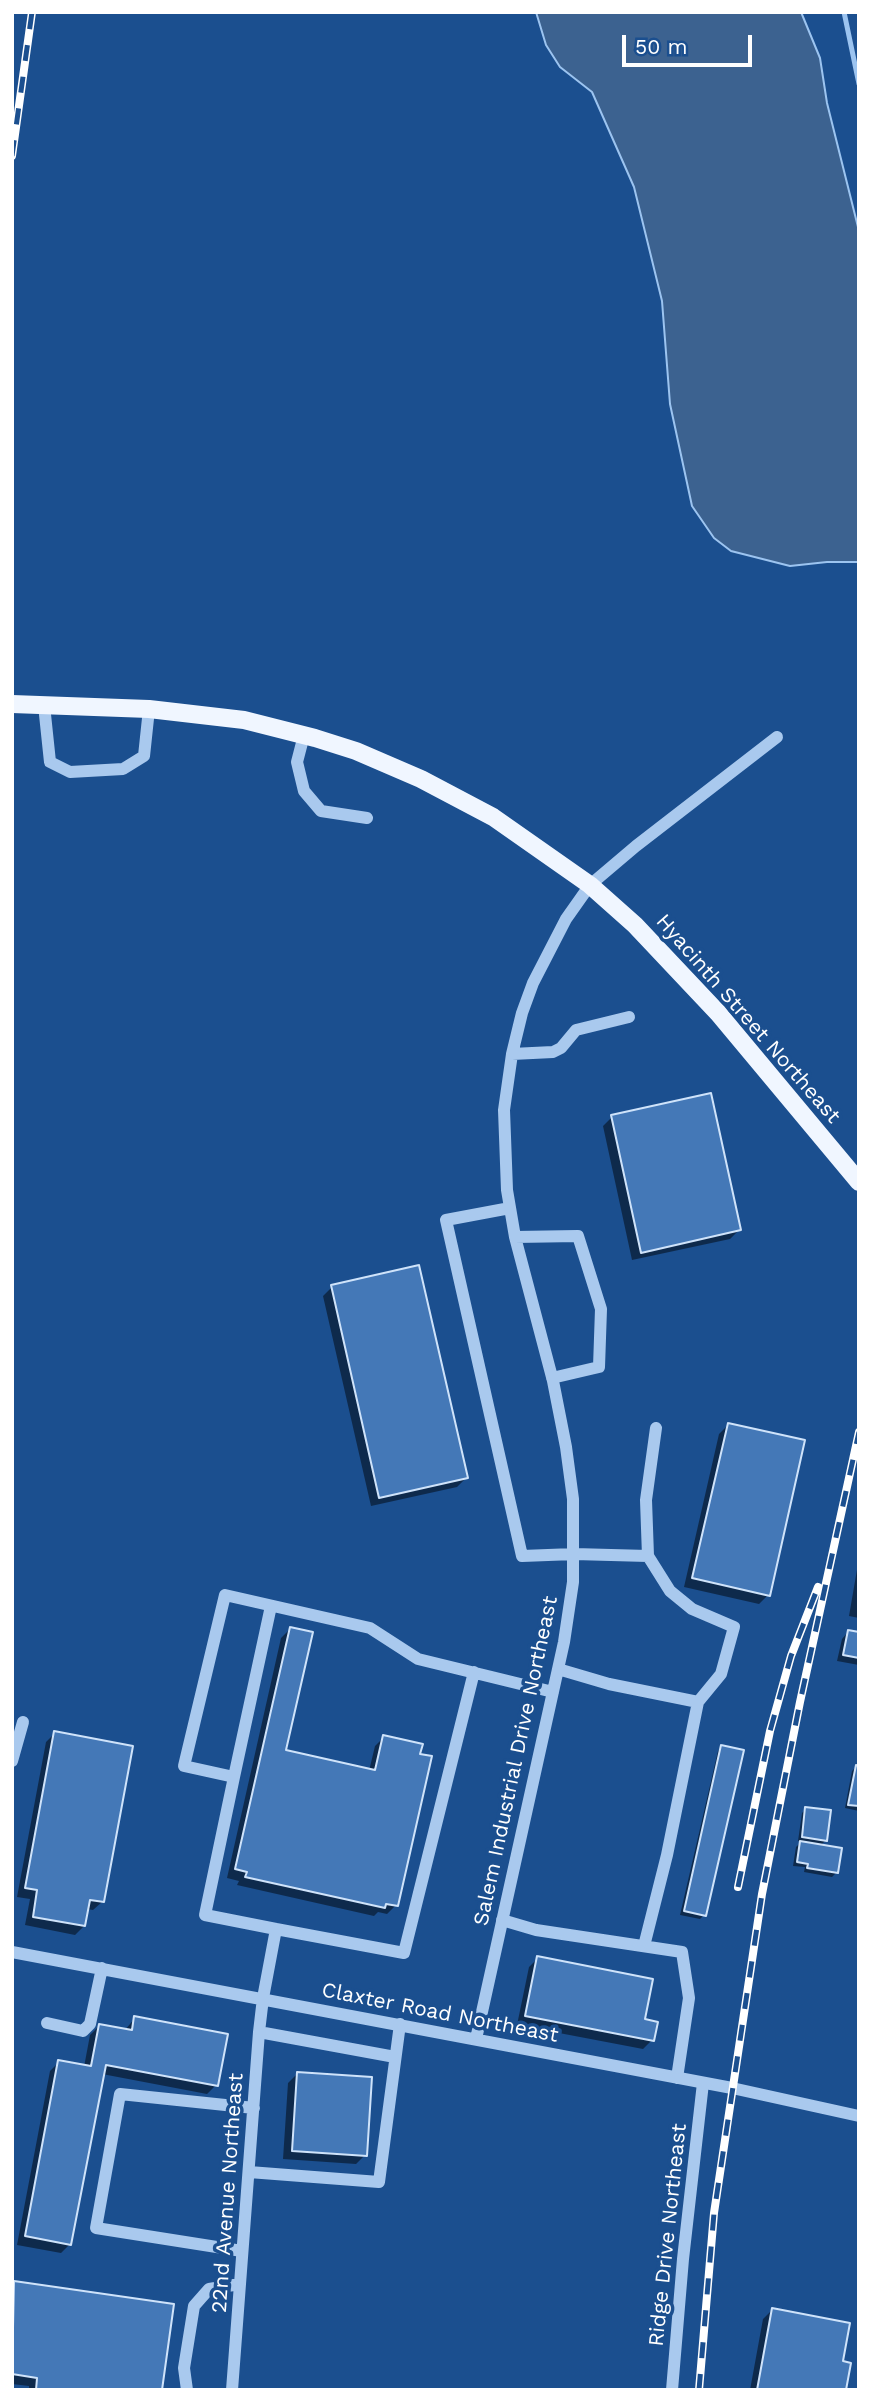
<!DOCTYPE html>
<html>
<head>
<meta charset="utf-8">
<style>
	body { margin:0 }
	#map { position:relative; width:871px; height:2402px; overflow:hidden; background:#1b4f8f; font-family:"Work Sans",sans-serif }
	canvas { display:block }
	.frame { position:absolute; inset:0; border:14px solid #fff; pointer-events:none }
	.scale { position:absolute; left:622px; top:35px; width:130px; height:32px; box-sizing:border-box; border:4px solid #fff; border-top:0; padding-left:9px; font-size:21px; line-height:24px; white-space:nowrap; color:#fff; -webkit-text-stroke:5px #1b4f8f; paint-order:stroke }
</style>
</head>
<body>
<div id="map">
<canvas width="871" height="2402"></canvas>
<div class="frame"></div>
<div class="scale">50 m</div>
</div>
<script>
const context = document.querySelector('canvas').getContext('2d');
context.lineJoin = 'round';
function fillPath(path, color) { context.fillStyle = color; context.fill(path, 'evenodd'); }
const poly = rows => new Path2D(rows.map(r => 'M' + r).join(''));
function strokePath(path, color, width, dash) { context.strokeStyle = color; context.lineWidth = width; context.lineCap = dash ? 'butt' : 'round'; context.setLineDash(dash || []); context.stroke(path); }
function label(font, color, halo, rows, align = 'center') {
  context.font = font + ' "Work Sans",sans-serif'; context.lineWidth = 7; context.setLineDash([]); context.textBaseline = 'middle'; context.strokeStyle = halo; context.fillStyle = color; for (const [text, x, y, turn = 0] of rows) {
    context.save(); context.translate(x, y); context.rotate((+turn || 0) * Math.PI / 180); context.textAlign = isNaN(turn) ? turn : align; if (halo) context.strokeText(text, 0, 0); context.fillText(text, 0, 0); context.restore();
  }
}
const water = poly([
	[536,12,801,12,820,58,827,103,859,231,859,562,827,562,790,566,731,551,714,538,692,506,670,404,662,301,634,187,592,92,560,67,546,45,536,12]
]);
fillPath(water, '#3c6290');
strokePath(water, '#9cc4f0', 2);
fillPath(poly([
	[612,1117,739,1230,730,1239,632,1260,603,1126],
	[332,1287,466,1478,457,1487,371,1506,323,1296],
	[728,1425,768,1595,759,1604,684,1587,719,1434],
	[859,1558,859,1618,849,1616],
	[290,1629,284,1751,369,1771,375,1746,384,1737,396,1905,387,1914,378,1912,374,1916,237,1885,239,1881,227,1878,281,1638],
	[848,1632,859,1634,859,1665,837,1661,842,1639],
	[55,1733,102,1902,93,1910,87,1909,84,1926,75,1935,25,1925,30,1899,17,1897,46,1742],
	[722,1747,704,1915,700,1919,680,1915,718,1751],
	[856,1767,859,1767,859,1811,845,1808,852,1771],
	[806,1809,826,1840,820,1846,836,1873,832,1877,804,1872,805,1867,793,1866,796,1847,802,1841,798,1841,802,1813],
	[538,1958,643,2021,652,2040,643,2049,517,2025,529,1967],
	[135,2018,216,2085,207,2094,102,2074,70,2244,61,2253,17,2245,50,2071,59,2062,84,2067,90,2035,99,2026,125,2030],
	[297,2074,365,2155,356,2164,283,2159,288,2083],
	[15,2283,160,2390,29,2390,29,2386,12,2384,12,2286],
	[772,2310,841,2363,844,2390,750,2390,763,2319]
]), '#0007');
strokePath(poly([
	[844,12,859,84]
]), '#9cc4f0', 5);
const building = poly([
	[711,1093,741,1230,641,1253,611,1115,711,1093],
	[419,1265,468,1478,379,1498,331,1285,419,1265],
	[728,1423,805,1440,770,1596,692,1578,728,1423],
	[290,1627,313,1632,286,1750,375,1770,383,1735,423,1744,420,1754,432,1756,398,1906,386,1904,385,1908,245,1877,247,1872,235,1869,290,1627],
	[848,1630,859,1632,859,1658,843,1655,848,1630],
	[54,1731,133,1746,104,1902,90,1900,85,1926,33,1917,37,1890,25,1888,54,1731],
	[721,1745,744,1750,706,1916,684,1911,721,1745],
	[856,1765,859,1766,859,1806,848,1805,856,1765],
	[805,1807,831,1810,827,1841,802,1837,805,1807],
	[800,1841,842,1848,838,1873,807,1868,808,1864,797,1862,800,1841],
	[537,1956,653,1979,645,2019,658,2022,654,2041,525,2016,537,1956],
	[134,2016,228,2034,218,2086,106,2065,71,2245,25,2236,58,2060,91,2066,99,2024,132,2030,134,2016],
	[297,2072,372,2077,367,2156,292,2151,297,2072],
	[14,2281,174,2304,162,2390,36,2390,37,2378,12,2374,14,2281],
	[772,2308,850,2323,843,2361,851,2363,846,2390,757,2390,772,2308]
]);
fillPath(building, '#4478b7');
strokePath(building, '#cfe3fa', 2);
strokePath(poly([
	[44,705,50,762,70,772,123,769,144,756,149,709],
	[304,735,297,762,304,791,321,811,367,818],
	[512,1054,553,1052,561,1048,576,1030,629,1017],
	[510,1208,446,1220,522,1556,574,1554,648,1556,670,1591,692,1609,734,1627,721,1674,698,1702],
	[515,1237,578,1236,601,1309,599,1367,552,1378],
	[648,1556,646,1500,656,1428],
	[271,1606,234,1777,184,1766,225,1595,370,1628,418,1659,553,1692],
	[558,1669,609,1684,698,1702,667,1855,644,1946],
	[12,1761,23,1722],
	[502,1920,536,1930,682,1952,689,1998,677,2078],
	[276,1929,404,1953,474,1672],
	[12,1952,732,2088,859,2116],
	[47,2023,83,2031,90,2024,102,1968],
	[259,2032,395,2057],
	[476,2039,564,1642,573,1582,573,1499,566,1447,553,1381,515,1237,507,1190,504,1110,512,1054,522,1013,533,983,566,919,590,885,636,846,777,737],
	[249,2172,379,2182,400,2024],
	[242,2251,96,2228,120,2094,254,2108],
	[187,2390,184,2368,194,2306,209,2289,240,2284],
	[232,2390,259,2032,263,1998,276,1929,205,1915,234,1777],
	[672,2390,683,2259,703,2083]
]), '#a9c9ee', 12);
strokePath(poly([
	[12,704,149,709,244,720,315,738,356,751,421,779,493,817,590,885,635,925,718,1013,859,1182]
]), '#f0f6ff', 18);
const rail = poly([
	[12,156,32,12],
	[738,1887,770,1731,791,1656,818,1587],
	[699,2390,714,2213,762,1894,800,1702,859,1432]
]);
strokePath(rail, '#fff', 8);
strokePath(rail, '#1b4f8f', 5, [16]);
label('21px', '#fff', '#1b4f8f', [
	["Hyacinth Street Northeast",748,1019,49],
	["Salem Industrial Drive Northeast",516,1761,-78],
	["Claxter Road Northeast",440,2013,11],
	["22nd Avenue Northeast",228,2193,-86],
	["Ridge Drive Northeast",668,2235,-84]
]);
</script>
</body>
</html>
